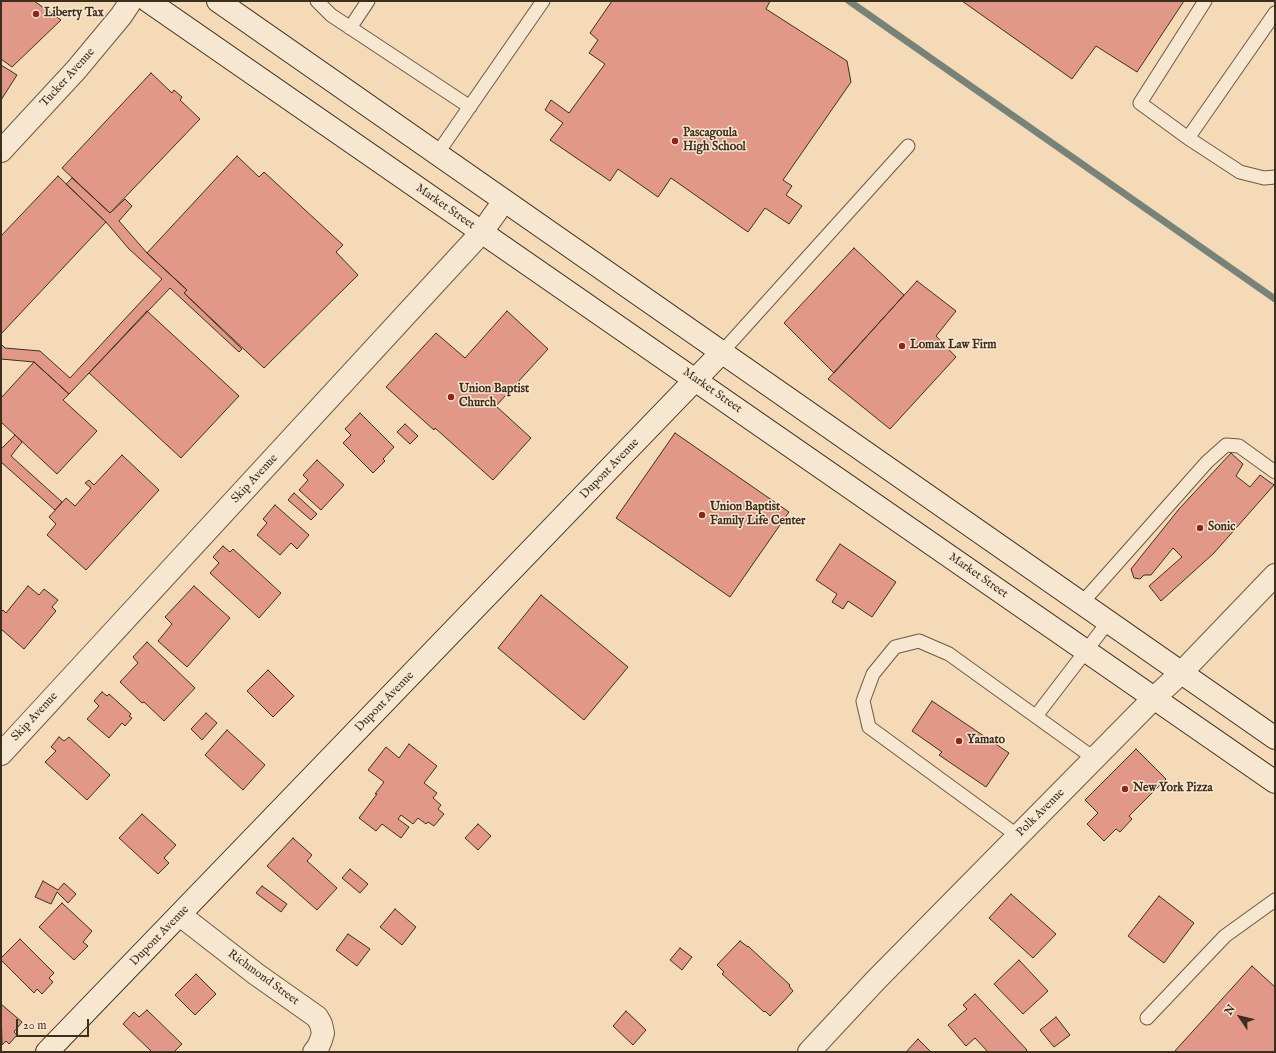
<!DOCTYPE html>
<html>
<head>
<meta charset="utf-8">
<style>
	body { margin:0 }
	#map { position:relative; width:1276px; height:1053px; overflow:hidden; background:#f4dab7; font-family:"IM FELL English",serif }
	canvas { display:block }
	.frame { position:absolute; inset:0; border:2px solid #3d2f1e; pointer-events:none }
	.north { position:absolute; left:1220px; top:997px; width:40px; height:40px; -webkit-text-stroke:3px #f8e7d0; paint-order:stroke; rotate:305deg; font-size:11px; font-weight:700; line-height:16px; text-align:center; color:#3d2f1e }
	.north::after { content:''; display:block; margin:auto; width:14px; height:18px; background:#3d2f1e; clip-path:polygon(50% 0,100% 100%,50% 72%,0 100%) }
	.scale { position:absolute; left:16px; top:1019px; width:73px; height:18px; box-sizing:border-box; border:2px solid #3d2f1e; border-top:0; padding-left:5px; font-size:12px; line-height:14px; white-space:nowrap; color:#3d2f1e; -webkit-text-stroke:3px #f8e7d0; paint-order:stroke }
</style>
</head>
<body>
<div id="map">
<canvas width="1276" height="1053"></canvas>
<div class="frame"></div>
<div class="north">N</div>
<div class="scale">20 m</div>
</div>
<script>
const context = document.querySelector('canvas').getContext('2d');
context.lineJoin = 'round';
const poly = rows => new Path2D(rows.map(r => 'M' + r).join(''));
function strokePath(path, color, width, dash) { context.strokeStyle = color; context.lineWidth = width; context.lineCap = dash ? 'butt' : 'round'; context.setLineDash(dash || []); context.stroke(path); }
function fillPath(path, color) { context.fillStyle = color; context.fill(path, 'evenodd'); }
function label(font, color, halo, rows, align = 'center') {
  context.font = font + ' "IM FELL English",serif'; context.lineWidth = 3; context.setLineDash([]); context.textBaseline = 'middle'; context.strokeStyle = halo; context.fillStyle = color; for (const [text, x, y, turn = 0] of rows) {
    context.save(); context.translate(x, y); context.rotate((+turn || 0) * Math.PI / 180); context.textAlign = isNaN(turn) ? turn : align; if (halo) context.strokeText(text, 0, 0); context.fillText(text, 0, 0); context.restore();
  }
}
strokePath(poly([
	[849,1,1275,299]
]), '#778279', 7);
const building = poly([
	[1,1,34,1,61,20,12,67,1,59,1,1],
	[612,1,770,1,766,9,847,61,851,82,783,180,792,186,786,195,802,206,789,224,765,208,748,232,671,178,658,197,618,169,610,181,550,140,563,123,545,110,551,100,569,113,605,64,589,53,598,40,590,33,612,1],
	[962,1,1184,1,1137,72,1096,46,1072,79,962,1],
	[1,65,17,75,1,100,1,65],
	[151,73,172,93,174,90,182,97,180,100,200,119,110,213,62,168,151,73],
	[237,156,259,177,264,172,343,245,336,252,358,275,264,368,184,293,187,290,147,253,237,156],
	[58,176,106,222,1,334,1,236,58,176],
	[72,178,110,213,125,199,132,206,119,221,147,253,187,290,184,293,242,349,239,352,170,288,69,394,34,362,1,359,1,344,5,348,40,351,70,378,162,279,129,249,106,222,66,184,72,178],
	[854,248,904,295,834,373,784,323,854,248],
	[917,281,956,311,936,336,956,357,890,429,828,379,917,281],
	[147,311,239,396,181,458,89,373,147,311],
	[507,311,548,349,496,406,531,438,493,480,435,428,434,430,386,387,436,333,465,358,507,311],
	[34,362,69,394,63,400,97,431,57,474,1,422,1,398,34,362],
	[360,413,394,447,383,459,385,461,373,473,343,443,351,435,345,429,360,413],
	[405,424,418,436,410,444,397,432,405,424],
	[675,433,789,512,730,597,616,518,675,433],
	[15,435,22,442,11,456,62,502,55,510,1,462,1,449,15,435],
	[1231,453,1243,464,1236,476,1250,487,1260,475,1274,485,1214,553,1161,601,1149,586,1182,557,1173,548,1151,575,1144,575,1140,579,1134,578,1131,569,1179,509,1231,453],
	[122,455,159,490,86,570,47,535,56,524,49,517,66,498,75,506,91,488,85,483,89,480,94,485,122,455],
	[317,460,344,485,321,510,299,490,308,480,303,475,317,460],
	[294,493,317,514,311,520,288,500,294,493],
	[275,505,309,535,297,549,291,543,280,555,257,535,267,523,263,519,275,505],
	[840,544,896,582,872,617,848,601,843,609,832,602,837,594,816,580,840,544],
	[223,546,230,552,233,549,281,593,259,618,210,573,219,563,213,557,223,546],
	[28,586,39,595,44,589,58,600,52,607,56,611,24,649,1,629,1,612,3,610,6,613,28,586],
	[194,586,230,618,187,667,158,641,172,624,165,617,194,586],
	[541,595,628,667,584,720,498,648,541,595],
	[147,642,195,688,164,721,144,702,142,703,120,682,138,663,133,657,147,642],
	[268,670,294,696,273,717,247,691,268,670],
	[102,692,107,696,109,694,131,714,129,716,132,718,125,726,122,723,109,738,87,719,99,706,94,701,102,692],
	[932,701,1009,753,986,787,939,755,942,752,912,731,932,701],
	[206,713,217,723,202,740,191,729,206,713],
	[227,730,265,765,243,790,205,755,227,730],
	[59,737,64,741,69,737,110,775,87,800,45,762,56,751,51,747,59,737],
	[409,744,437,766,424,783,437,793,433,798,441,805,438,809,444,814,434,826,428,822,426,824,418,818,413,824,401,815,398,819,409,827,401,838,382,824,376,831,359,818,377,794,375,794,384,782,368,770,386,747,399,758,409,744],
	[1136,749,1166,779,1129,816,1132,819,1120,832,1116,829,1104,841,1087,824,1098,813,1085,800,1136,749],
	[142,814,176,845,164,858,169,863,158,874,119,838,142,814],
	[478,824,491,836,478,850,465,838,478,824],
	[293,838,312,855,307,861,337,888,317,910,267,866,293,838],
	[350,869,368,884,360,893,342,878,350,869],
	[43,881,58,890,64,883,76,894,68,903,57,892,51,904,35,897,43,881],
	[262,886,287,904,281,912,256,893,262,886],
	[1011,894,1056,934,1033,958,989,918,1011,894],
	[1159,896,1194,923,1164,963,1128,936,1159,896],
	[62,903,92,931,83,942,88,946,74,960,39,927,62,903],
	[395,909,416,927,402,945,380,927,395,909],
	[348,934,370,949,357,966,336,950,348,934],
	[20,939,54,973,49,978,53,982,42,994,37,989,34,993,1,960,1,958,20,939],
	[740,941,748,947,748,946,790,985,789,986,793,991,770,1016,765,1011,764,1012,722,974,724,972,717,965,740,941],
	[680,948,692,957,682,970,670,960,680,948],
	[1019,960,1048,991,1023,1014,994,984,1019,960],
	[1252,966,1275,987,1275,1052,1174,1052,1252,966],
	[196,974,216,994,195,1015,175,995,196,974],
	[975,994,1027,1050,1025,1052,988,1052,975,1038,966,1046,948,1025,967,1009,963,1005,975,994],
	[1,1004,22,1022,14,1032,17,1035,9,1044,6,1041,2,1045,1,1004],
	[147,1010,182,1044,174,1052,152,1052,123,1024,134,1012,139,1017,147,1010],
	[626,1011,646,1030,633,1045,613,1026,626,1011],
	[1056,1017,1070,1035,1054,1047,1040,1030,1056,1017],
	[918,1039,931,1052,906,1052,918,1039]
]);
fillPath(building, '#e29889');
strokePath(building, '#3d2f1e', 1);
const lane = poly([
	[317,1,331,15,470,107],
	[1275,13,1188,138,1240,172,1264,178,1275,177],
	[350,28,368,1],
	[1188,138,1140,103,1205,1],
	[437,154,543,1],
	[722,352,908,146],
	[1081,604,1207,462,1226,445,1239,446,1275,472],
	[1036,716,1108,622],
	[1018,836,869,727,863,701,873,674,895,647,919,641,949,654,1095,759],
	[1147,1018,1225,936,1275,900]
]);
const street = poly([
	[1,151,76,70,121,16,131,1],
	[1,754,482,232,504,201],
	[180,915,256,974,317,1017,321,1024,323,1033,321,1040,318,1047,314,1052],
	[809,1052,876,980,1154,698,1181,673,1275,575]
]);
const secondary = poly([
	[148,1,1275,782],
	[218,1,1275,738],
	[47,1052,722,352]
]);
strokePath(lane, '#6b5a44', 15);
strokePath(street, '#6b5a44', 24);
strokePath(secondary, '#3d2f1e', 24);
strokePath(lane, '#f8e7d0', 13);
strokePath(street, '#f8e7d0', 22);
strokePath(secondary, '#f8e7d0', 22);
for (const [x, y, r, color] of [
	[36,14,4,"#8f2418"],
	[675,141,4,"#8f2418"],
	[902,346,4,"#8f2418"],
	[451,397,4,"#8f2418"],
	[702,515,4,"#8f2418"],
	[1200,528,4,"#8f2418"],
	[959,741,4,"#8f2418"],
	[1125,789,4,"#8f2418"]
]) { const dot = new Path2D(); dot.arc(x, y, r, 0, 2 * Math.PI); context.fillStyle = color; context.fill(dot); strokePath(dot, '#f8e7d0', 1.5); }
label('bold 12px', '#3d2f1e', '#f8e7d0', [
	["Liberty Tax",44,14],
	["Pascagoula",683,134],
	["High School",683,148],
	["Lomax Law Firm",910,346],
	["Union Baptist",459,390],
	["Church",459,404],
	["Union Baptist",710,508],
	["Family Life Center",710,522],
	["Sonic",1208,528],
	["Yamato",967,741],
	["New York Pizza",1133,789]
], 'left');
label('12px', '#3d2f1e', '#f8e7d0', [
	["Tucker Avenue",68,78,-48],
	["Market Street",445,207,35],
	["Market Street",712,391,35],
	["Dupont Avenue",610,469,-46],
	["Skip Avenue",255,479,-47],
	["Market Street",978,576,35],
	["Dupont Avenue",385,702,-46],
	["Skip Avenue",35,717,-47],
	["Polk Avenue",1041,813,-45],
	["Dupont Avenue",160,936,-46],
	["Richmond Street",263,978,36]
]);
</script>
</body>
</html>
